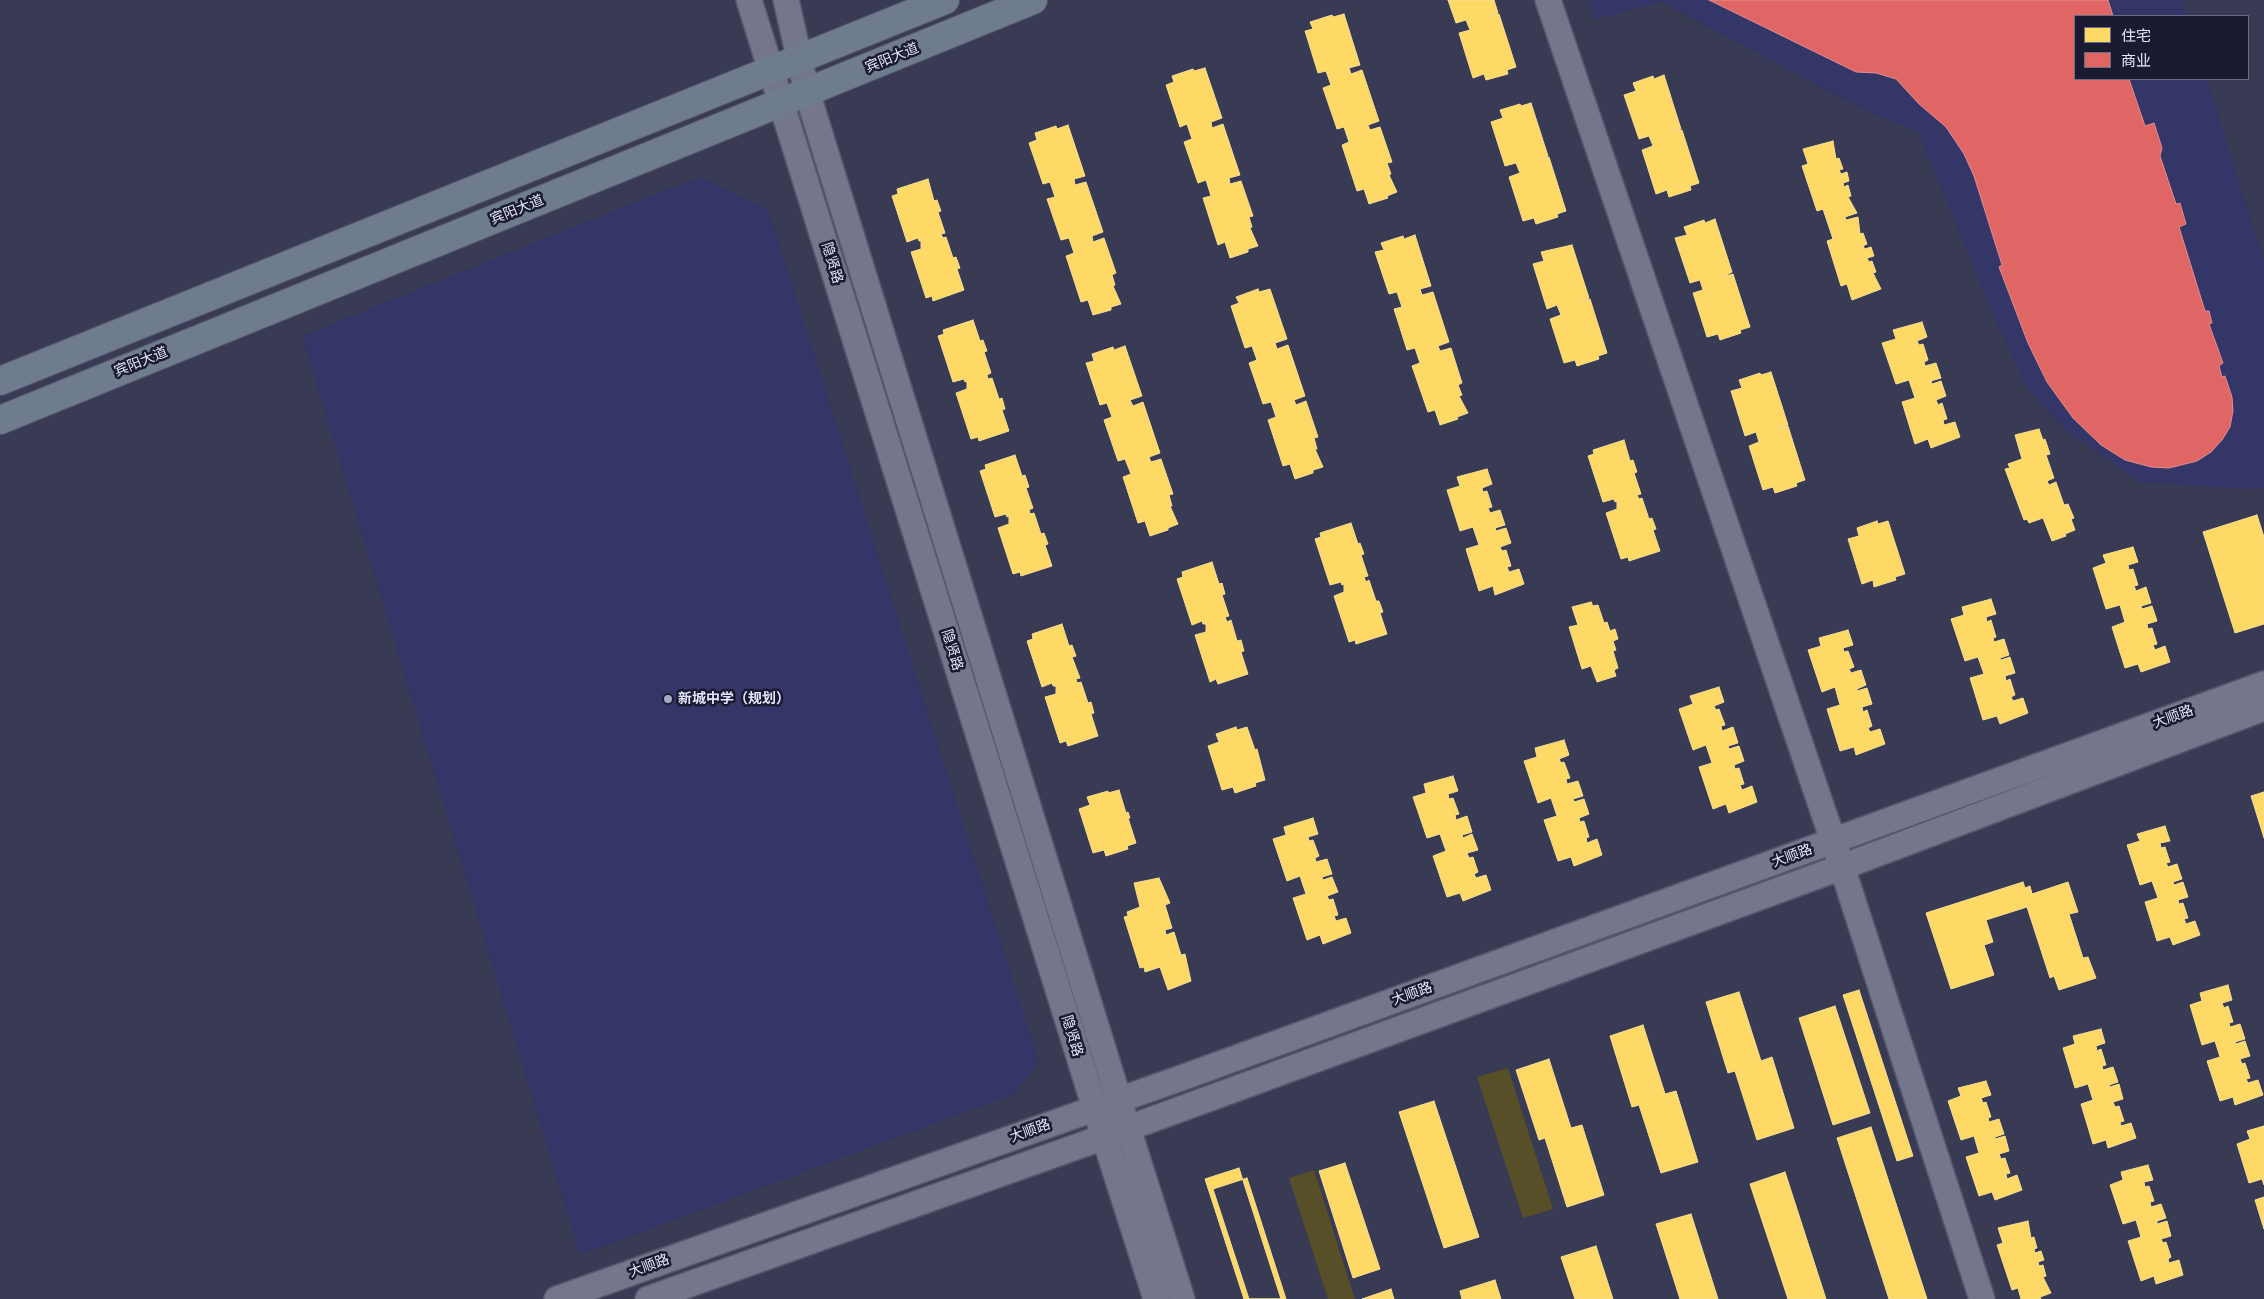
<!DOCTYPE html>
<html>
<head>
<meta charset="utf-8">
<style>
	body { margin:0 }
	#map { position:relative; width:2264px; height:1299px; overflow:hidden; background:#393a54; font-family:Montserrat,"Noto Sans SC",sans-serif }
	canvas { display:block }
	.legend { position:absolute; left:2074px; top:15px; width:175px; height:65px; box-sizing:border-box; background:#1a1b31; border:1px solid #6a6c83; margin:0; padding:6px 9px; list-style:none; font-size:15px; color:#e2e5fd }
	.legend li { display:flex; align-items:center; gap:10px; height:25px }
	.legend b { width:25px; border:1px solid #6a6c83 }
</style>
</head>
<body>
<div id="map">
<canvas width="2264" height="1299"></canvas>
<ul class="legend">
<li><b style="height:14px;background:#ffd966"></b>住宅</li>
<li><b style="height:14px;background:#e06666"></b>商业</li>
</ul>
</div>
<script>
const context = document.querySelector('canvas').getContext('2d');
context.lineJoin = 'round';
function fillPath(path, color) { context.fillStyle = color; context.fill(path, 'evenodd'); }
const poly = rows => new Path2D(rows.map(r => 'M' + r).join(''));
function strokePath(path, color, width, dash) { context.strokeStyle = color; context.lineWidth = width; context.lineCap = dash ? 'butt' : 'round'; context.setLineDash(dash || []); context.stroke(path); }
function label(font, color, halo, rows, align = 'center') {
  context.font = font + ' Montserrat,"Noto Sans SC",sans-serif'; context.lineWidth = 5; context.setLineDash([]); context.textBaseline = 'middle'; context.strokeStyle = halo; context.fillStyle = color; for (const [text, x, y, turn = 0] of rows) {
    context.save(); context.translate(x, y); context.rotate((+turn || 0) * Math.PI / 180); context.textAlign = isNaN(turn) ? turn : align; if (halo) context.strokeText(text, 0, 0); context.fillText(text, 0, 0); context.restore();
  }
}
fillPath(poly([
	[1589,0,2182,0,2187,16,2075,16,2075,79,2207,79,2264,262,2264,488,2247,489,2139,482,2067,431,2027,388,1989,305,1918,132,1863,109,1662,2,1595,19],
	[699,177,768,209,1039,1063,1013,1094,580,1255,302,336]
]), '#343667');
fillPath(poly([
	[1508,1068,1553,1209,1523,1218,1477,1077],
	[1314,1170,1355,1299,1328,1299,1289,1178]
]), '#564f27');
const homes = poly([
	[1448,0,1494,0,1498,13,1489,16,1499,14,1516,67,1507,70,1508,74,1486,80,1484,74,1473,78,1459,33,1470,30,1466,20,1456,23,1448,0],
	[1344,14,1360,65,1349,68,1351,74,1362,70,1379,121,1368,125,1370,130,1380,127,1392,162,1387,163,1391,174,1389,175,1397,192,1387,196,1388,198,1369,204,1364,189,1357,191,1342,145,1349,142,1344,127,1337,129,1323,88,1331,85,1326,71,1318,73,1305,31,1313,29,1310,22,1332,15,1333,17,1344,14],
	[1205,68,1222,118,1211,122,1212,128,1223,124,1240,175,1229,178,1230,184,1241,181,1253,216,1249,217,1252,227,1250,228,1258,246,1248,249,1248,252,1230,258,1225,242,1218,245,1203,198,1211,196,1206,180,1198,183,1184,142,1192,139,1187,124,1180,127,1166,85,1174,82,1172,76,1193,69,1194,71,1205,68],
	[1664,75,1681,129,1672,131,1682,130,1699,183,1690,186,1691,190,1669,197,1667,190,1656,194,1642,150,1653,146,1649,136,1639,139,1624,95,1636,91,1633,83,1653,76,1654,79,1664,75],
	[1531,103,1548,156,1539,159,1549,157,1566,211,1557,214,1558,217,1536,224,1534,218,1523,221,1509,177,1520,173,1516,163,1505,166,1491,122,1503,118,1500,110,1520,104,1521,106,1531,103],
	[1068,125,1085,176,1074,179,1075,185,1086,182,1103,232,1092,236,1093,242,1104,238,1116,273,1112,275,1115,285,1113,286,1121,304,1111,307,1111,310,1093,315,1088,300,1081,302,1066,256,1074,253,1069,238,1061,240,1047,199,1055,197,1050,182,1043,184,1029,143,1037,140,1035,133,1056,126,1057,129,1068,125],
	[1833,141,1836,159,1839,158,1843,169,1839,170,1841,174,1847,172,1849,181,1843,183,1844,187,1848,185,1851,196,1848,197,1857,213,1845,217,1846,220,1858,217,1860,234,1863,233,1867,244,1863,246,1865,249,1871,247,1874,256,1867,258,1869,262,1872,261,1876,272,1873,273,1881,289,1852,300,1847,284,1841,286,1827,241,1833,239,1823,209,1817,211,1802,166,1808,164,1803,149,1833,141],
	[928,179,934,201,937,200,941,211,938,212,945,233,941,234,943,238,946,237,953,258,956,257,960,268,957,269,964,290,933,301,932,296,926,298,911,252,921,249,921,241,919,241,918,238,907,242,892,196,898,194,897,189,928,179],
	[1715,219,1732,272,1723,277,1733,274,1750,327,1740,330,1741,333,1720,340,1718,334,1707,337,1693,293,1703,290,1700,280,1690,283,1675,238,1687,235,1684,227,1704,220,1705,223,1715,219],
	[1415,235,1431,286,1420,289,1422,295,1433,292,1449,342,1438,346,1440,351,1451,348,1462,383,1458,385,1462,395,1459,396,1468,413,1457,417,1458,419,1440,425,1435,410,1428,412,1412,366,1420,363,1415,348,1407,350,1394,309,1402,307,1397,292,1389,294,1375,252,1384,250,1381,243,1403,236,1404,239,1415,235],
	[1572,245,1589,298,1580,301,1590,299,1607,353,1598,356,1599,359,1577,366,1575,360,1564,363,1550,319,1561,315,1557,305,1547,309,1533,264,1544,261,1541,252,1572,245],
	[1258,289,1259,292,1270,289,1287,339,1275,343,1277,349,1288,345,1305,396,1294,400,1296,405,1306,401,1318,437,1314,438,1317,449,1315,449,1323,467,1313,470,1313,473,1295,479,1290,464,1283,466,1268,420,1276,417,1271,402,1263,404,1249,363,1257,360,1252,346,1245,348,1231,306,1239,303,1236,297,1258,289],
	[973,320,980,341,983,340,987,351,984,352,991,373,987,375,988,379,992,378,999,399,1002,398,1005,409,1002,410,1009,431,979,441,978,437,971,439,956,393,967,389,967,381,965,382,964,379,953,382,938,336,944,334,943,330,973,320],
	[1922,322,1927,337,1917,341,1919,345,1923,344,1928,360,1924,362,1925,366,1936,363,1941,378,1931,381,1932,384,1941,381,1946,396,1936,400,1938,405,1942,403,1947,419,1943,420,1944,425,1955,422,1960,437,1931,448,1928,439,1915,444,1902,402,1915,398,1909,380,1896,384,1882,343,1896,339,1893,330,1922,322],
	[1125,346,1142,396,1130,400,1133,406,1143,402,1160,453,1149,457,1151,462,1161,459,1173,494,1169,495,1172,506,1170,506,1178,524,1168,528,1168,530,1150,536,1145,521,1138,523,1123,477,1131,474,1125,459,1118,461,1104,420,1112,417,1107,403,1100,405,1086,363,1094,361,1092,354,1113,347,1114,350,1125,346],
	[1771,372,1788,425,1778,428,1788,426,1805,480,1796,483,1797,486,1775,493,1773,487,1763,490,1749,446,1759,442,1756,432,1745,436,1731,391,1742,388,1739,380,1760,373,1761,375,1771,372],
	[2039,429,2043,440,2045,439,2050,454,2046,455,2054,478,2047,481,2049,485,2056,482,2064,505,2068,504,2074,518,2071,519,2075,530,2065,534,2066,536,2052,541,2043,518,2029,523,2027,519,2024,520,2005,469,2010,468,2008,464,2022,459,2015,435,2039,429],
	[1624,440,1630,461,1633,460,1637,472,1634,473,1641,494,1637,495,1639,499,1642,498,1649,519,1652,518,1656,529,1653,530,1660,551,1629,561,1628,557,1621,559,1606,513,1617,509,1617,501,1615,502,1614,499,1603,502,1588,456,1594,454,1593,450,1624,440],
	[1015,455,1022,476,1025,475,1029,487,1026,488,1033,508,1029,510,1030,514,1034,513,1041,534,1044,533,1048,544,1045,545,1052,566,1021,576,1020,572,1013,574,998,528,1009,524,1009,516,1007,517,1006,514,995,517,980,471,986,469,985,465,1015,455],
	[1487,469,1492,484,1482,488,1483,492,1487,491,1492,507,1488,508,1490,513,1500,510,1505,525,1495,528,1496,531,1506,528,1511,543,1500,547,1502,551,1506,550,1511,566,1507,567,1509,572,1519,569,1524,584,1495,595,1493,586,1479,591,1466,549,1479,545,1473,527,1460,531,1447,490,1460,486,1457,477,1487,469],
	[2257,515,2264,537,2264,624,2235,633,2203,532,2257,515],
	[1877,521,1878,524,1888,521,1905,574,1895,577,1896,580,1874,587,1873,580,1862,584,1848,539,1859,536,1857,528,1877,521],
	[1351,523,1358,544,1360,543,1364,554,1361,555,1368,576,1364,577,1366,582,1369,580,1376,601,1379,601,1383,612,1380,613,1387,634,1356,644,1355,640,1349,642,1334,596,1344,592,1344,584,1342,585,1341,582,1330,585,1315,539,1321,537,1320,533,1351,523],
	[2133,547,2138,562,2128,565,2129,570,2133,569,2138,585,2134,586,2136,591,2146,587,2151,603,2141,606,2142,609,2152,606,2157,621,2147,624,2148,629,2152,628,2157,644,2153,645,2155,650,2165,646,2170,662,2141,672,2138,664,2125,668,2112,627,2125,622,2120,605,2106,609,2093,568,2106,563,2103,555,2133,547],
	[1212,562,1219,584,1222,583,1225,594,1222,595,1229,616,1225,617,1227,622,1231,620,1237,641,1241,640,1244,651,1241,652,1248,674,1218,684,1216,679,1210,682,1195,635,1206,632,1206,624,1203,624,1202,621,1192,625,1177,579,1183,577,1182,572,1212,562],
	[1991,599,1996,614,1986,617,1987,622,1991,620,1996,637,1993,638,1994,642,2004,639,2009,655,2000,658,2001,660,2010,657,2015,673,2005,676,2006,681,2010,679,2015,695,2011,697,2013,701,2023,698,2028,713,2000,724,1997,716,1983,720,1970,678,1984,674,1978,657,1965,661,1951,619,1964,615,1962,607,1991,599],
	[1591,602,1593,606,1598,605,1604,623,1607,622,1610,631,1615,629,1618,639,1613,641,1616,650,1613,651,1618,668,1614,670,1616,676,1597,682,1591,666,1582,669,1569,627,1578,625,1572,607,1591,602],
	[1062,624,1069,646,1072,645,1076,656,1072,657,1080,678,1076,679,1077,683,1081,682,1088,703,1091,702,1094,713,1091,714,1098,736,1068,746,1066,741,1060,743,1045,697,1056,694,1056,686,1053,686,1052,683,1042,687,1027,641,1033,639,1032,634,1062,624],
	[1848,630,1853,645,1843,648,1844,652,1848,651,1854,667,1849,669,1851,673,1861,670,1866,685,1857,689,1857,691,1867,688,1872,704,1862,707,1863,712,1867,710,1872,726,1868,728,1870,732,1880,729,1885,744,1856,755,1854,747,1840,751,1827,709,1840,705,1835,687,1822,692,1808,650,1821,646,1819,638,1848,630],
	[1719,687,1724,702,1714,706,1716,710,1719,709,1725,725,1721,726,1722,731,1733,727,1738,743,1728,746,1729,749,1739,746,1744,761,1734,765,1735,769,1739,768,1744,784,1740,785,1742,790,1752,786,1757,802,1729,813,1726,804,1713,809,1699,767,1712,763,1706,745,1693,750,1679,709,1693,704,1690,696,1719,687],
	[1236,727,1237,730,1247,727,1255,750,1257,749,1265,780,1255,783,1256,786,1235,793,1233,787,1222,790,1208,746,1219,742,1216,734,1236,727],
	[1564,740,1569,755,1559,759,1561,763,1564,762,1570,778,1566,779,1567,784,1578,781,1583,796,1573,799,1574,802,1584,799,1589,814,1579,818,1580,822,1584,821,1589,837,1586,838,1587,843,1597,839,1602,855,1574,866,1571,857,1558,861,1544,820,1557,816,1551,798,1538,803,1524,761,1537,757,1535,748,1564,740],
	[1453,776,1458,791,1448,794,1449,799,1453,798,1459,814,1455,815,1456,820,1467,816,1472,832,1462,835,1463,838,1472,834,1478,850,1467,853,1469,858,1473,857,1478,872,1474,874,1476,878,1486,875,1491,890,1463,901,1460,893,1447,897,1433,856,1446,851,1440,834,1427,838,1413,797,1426,793,1424,784,1453,776],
	[1119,790,1126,813,1128,812,1130,818,1128,818,1136,843,1127,846,1128,849,1106,856,1104,850,1093,853,1079,809,1090,805,1087,797,1108,791,1108,793,1119,790],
	[2264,792,2264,838,2251,796,2264,792],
	[1313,818,1318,834,1308,837,1309,841,1313,840,1319,856,1315,858,1316,862,1327,859,1332,874,1322,877,1323,880,1332,877,1338,892,1327,896,1329,900,1333,899,1338,915,1334,916,1336,921,1346,918,1351,933,1323,944,1320,935,1307,940,1293,898,1306,894,1300,876,1287,881,1273,839,1286,835,1284,827,1313,818],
	[2165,826,2170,841,2160,843,2161,848,2165,847,2170,862,2166,863,2168,867,2177,864,2182,879,2173,882,2174,885,2183,882,2188,897,2178,900,2179,904,2183,903,2188,918,2184,919,2186,924,2195,921,2200,935,2173,945,2170,937,2157,941,2145,902,2158,898,2152,881,2140,885,2127,845,2140,841,2137,834,2165,826],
	[1159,878,1170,903,1165,905,1172,928,1165,930,1166,935,1174,932,1181,955,1185,954,1191,981,1168,990,1160,967,1145,972,1144,967,1140,968,1124,917,1128,916,1127,912,1140,907,1134,883,1159,878],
	[2023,882,2025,888,2030,886,2032,894,2068,882,2078,912,2069,914,2083,958,2088,957,2096,978,2059,990,2054,976,2050,978,2027,907,1986,920,1993,942,1984,945,1994,975,1951,989,1926,913,2023,882],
	[2228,985,2232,1000,2222,1003,2224,1008,2228,1006,2233,1022,2229,1023,2230,1027,2240,1024,2245,1039,2235,1042,2236,1044,2245,1041,2250,1056,2240,1059,2242,1064,2245,1063,2250,1078,2246,1079,2248,1083,2258,1080,2263,1095,2235,1105,2233,1097,2220,1101,2207,1061,2220,1057,2215,1041,2202,1045,2190,1005,2202,1001,2200,993,2228,985],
	[1859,990,1913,1156,1897,1161,1843,995,1859,990],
	[1739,992,1761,1061,1772,1057,1794,1128,1757,1140,1735,1071,1728,1073,1706,1002,1739,992],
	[1835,1006,1870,1113,1833,1125,1799,1018,1835,1006],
	[1643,1025,1665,1094,1676,1091,1698,1162,1661,1173,1639,1105,1632,1107,1610,1036,1643,1025],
	[2101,1029,2105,1043,2096,1046,2097,1051,2101,1049,2106,1065,2102,1066,2103,1070,2113,1067,2118,1082,2109,1085,2110,1087,2119,1084,2123,1099,2113,1102,2115,1107,2119,1106,2124,1121,2120,1122,2121,1126,2131,1123,2136,1138,2108,1148,2106,1140,2093,1144,2081,1104,2093,1100,2088,1084,2075,1088,2063,1048,2075,1044,2073,1036,2101,1029],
	[1549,1059,1571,1128,1582,1125,1604,1195,1567,1207,1545,1138,1539,1140,1516,1070,1549,1059],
	[1986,1081,1991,1095,1981,1098,1983,1103,1986,1102,1991,1117,1988,1118,1989,1122,1999,1119,2004,1134,1995,1137,1995,1139,2005,1136,2009,1151,1999,1154,2001,1159,2005,1158,2010,1173,2006,1174,2007,1179,2017,1175,2022,1190,1995,1200,1992,1192,1979,1196,1966,1157,1979,1153,1974,1136,1961,1140,1948,1101,1961,1096,1958,1088,1986,1081],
	[1434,1101,1479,1237,1444,1248,1399,1112,1434,1101],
	[2264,1126,2264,1185,2262,1179,2249,1183,2237,1144,2250,1139,2247,1131,2264,1126],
	[1871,1127,1927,1299,1889,1299,1837,1138,1871,1127],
	[1345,1163,1380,1269,1353,1278,1319,1171,1345,1163],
	[2148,1165,2153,1180,2144,1182,2145,1187,2149,1186,2154,1201,2150,1202,2151,1207,2161,1204,2166,1218,2157,1221,2157,1224,2167,1221,2171,1236,2161,1239,2163,1243,2166,1242,2171,1257,2168,1259,2169,1263,2179,1260,2183,1275,2156,1284,2154,1276,2141,1281,2128,1241,2141,1237,2136,1220,2123,1224,2110,1185,2123,1180,2121,1172,2148,1165],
	[1239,1168,1281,1299,1244,1299,1205,1179,1239,1168],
	[1785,1172,1826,1299,1788,1299,1750,1184,1785,1172],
	[1247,1178,1286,1299,1249,1299,1213,1189,1247,1178],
	[2264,1197,2264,1229,2255,1200,2264,1197],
	[1691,1214,1718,1299,1680,1299,1656,1224,1691,1214],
	[2028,1221,2031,1238,2034,1237,2037,1248,2034,1249,2035,1253,2041,1251,2044,1260,2038,1262,2039,1266,2043,1265,2046,1276,2043,1277,2051,1293,2040,1297,2041,1299,2021,1299,2018,1288,2012,1290,1997,1245,2003,1243,1998,1228,2028,1221],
	[1596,1246,1613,1299,1575,1299,1561,1257,1596,1246],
	[1495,1280,1501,1299,1462,1299,1460,1291,1495,1280],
	[1391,1289,1394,1299,1362,1299,1391,1289]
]);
fillPath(homes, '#ffd966');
strokePath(homes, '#f6dd93', 1);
const shops = poly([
	[1709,0,2108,0,2113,16,2075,16,2075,79,2129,79,2145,126,2154,123,2162,148,2160,156,2176,204,2180,203,2186,224,2179,227,2205,311,2209,311,2212,323,2209,324,2223,363,2219,366,2222,377,2225,376,2232,397,2233,411,2230,427,2222,440,2211,452,2197,461,2169,468,2151,467,2125,460,2101,445,2073,418,2047,382,2028,343,1999,267,2002,265,1974,176,1964,154,1946,127,1919,104,1896,79,1876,73,1856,72,1709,0]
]);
fillPath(shops, '#e06666');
strokePath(shops, '#e18c93', 1);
const secondary = poly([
	[749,0,1095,1108,1156,1299],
	[786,0,807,92,1119,1100,1182,1299],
	[1548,0,1842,867,1982,1299],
	[557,1299,1184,1077,2264,684],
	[648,1299,1104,1137,1842,867,2264,708]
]);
const highway = poly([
	[0,381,945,0],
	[0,420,1033,0]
]);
strokePath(secondary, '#56566b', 28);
strokePath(highway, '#56566b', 30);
strokePath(secondary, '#74768b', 25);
strokePath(highway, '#6e7c8e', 28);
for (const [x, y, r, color] of [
	[668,699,5,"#a7a9c2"]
]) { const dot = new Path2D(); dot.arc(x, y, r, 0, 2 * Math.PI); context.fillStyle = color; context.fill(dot); strokePath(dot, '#1a1b31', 2); }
label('14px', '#e2e5fd', '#1a1b31', [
	["宾阳大道",892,58,-22],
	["宾阳大道",517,210,-22],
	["隐贤路",832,263,73],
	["宾阳大道",141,362,-22],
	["隐贤路",952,650,73],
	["大顺路",2173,717,-20],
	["大顺路",1792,856,-20],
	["大顺路",1412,994,-20],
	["隐贤路",1072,1036,73],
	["大顺路",1030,1131,-20],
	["大顺路",649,1266,-20]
]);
label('bold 14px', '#e2e5fd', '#1a1b31', [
	["新城中学（规划）",678,699]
], 'left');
</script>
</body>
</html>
